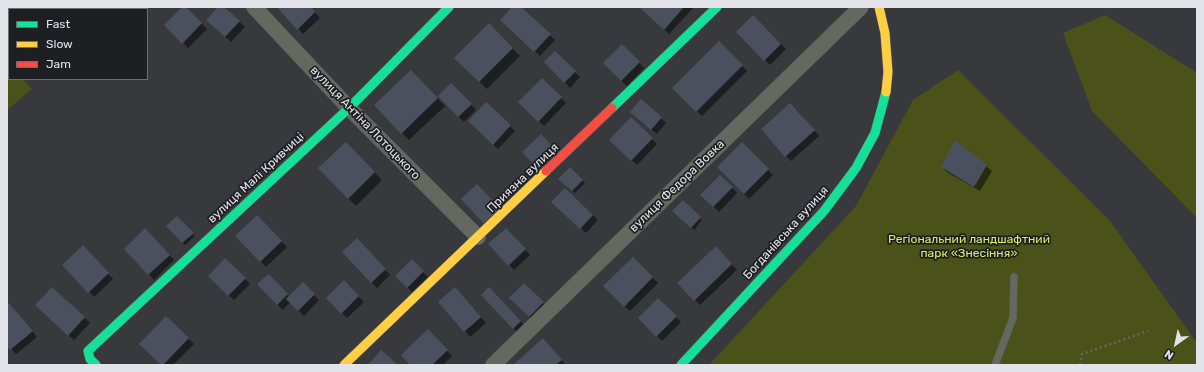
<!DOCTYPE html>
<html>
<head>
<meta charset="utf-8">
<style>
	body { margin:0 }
	#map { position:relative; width:1204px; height:372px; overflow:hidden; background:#37393d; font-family:Rubik,sans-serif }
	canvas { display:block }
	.frame { position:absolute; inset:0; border:8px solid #e2e4ea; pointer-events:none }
	.legend { position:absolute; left:8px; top:8px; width:140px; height:72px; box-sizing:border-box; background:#1d1f23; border:1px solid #6c6e73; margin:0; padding:5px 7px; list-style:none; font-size:12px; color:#e2e4ea }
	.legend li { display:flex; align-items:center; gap:8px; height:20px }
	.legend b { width:20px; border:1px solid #6c6e73 }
	.north { position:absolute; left:1156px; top:324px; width:40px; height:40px; -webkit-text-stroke:3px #1d1f23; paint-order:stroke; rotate:213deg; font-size:11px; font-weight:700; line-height:16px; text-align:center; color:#e2e4ea }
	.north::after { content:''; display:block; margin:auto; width:14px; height:18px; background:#e2e4ea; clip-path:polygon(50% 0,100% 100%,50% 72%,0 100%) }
</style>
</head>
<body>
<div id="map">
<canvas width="1204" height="372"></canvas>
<div class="frame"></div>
<ul class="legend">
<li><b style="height:5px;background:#16e098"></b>Fast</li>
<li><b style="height:5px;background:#ffcf43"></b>Slow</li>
<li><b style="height:5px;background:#f24e42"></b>Jam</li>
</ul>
<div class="north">N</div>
</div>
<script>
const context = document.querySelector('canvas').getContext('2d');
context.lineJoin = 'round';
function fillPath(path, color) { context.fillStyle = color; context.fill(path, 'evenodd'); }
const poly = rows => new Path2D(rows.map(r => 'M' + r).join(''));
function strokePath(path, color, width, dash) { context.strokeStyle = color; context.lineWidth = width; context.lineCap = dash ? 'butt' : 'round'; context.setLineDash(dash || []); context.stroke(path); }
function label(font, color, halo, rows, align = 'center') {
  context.font = font + ' Rubik,sans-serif'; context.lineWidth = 3.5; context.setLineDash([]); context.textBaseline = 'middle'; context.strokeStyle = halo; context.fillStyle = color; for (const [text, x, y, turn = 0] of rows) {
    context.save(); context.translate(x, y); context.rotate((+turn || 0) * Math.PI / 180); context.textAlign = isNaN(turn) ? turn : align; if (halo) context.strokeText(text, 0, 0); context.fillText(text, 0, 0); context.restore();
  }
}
fillPath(poly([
	[1105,15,1197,73,1197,218,1092,111,1063,33],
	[7,61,9,63,9,79,23,79,32,89,7,110],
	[958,70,1110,221,1197,343,1197,365,709,365,856,206,913,100]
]), '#4a521a');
fillPath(poly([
	[184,7,207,29,188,48,165,25],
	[219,7,223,7,245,27,231,42,212,25],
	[278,7,310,7,320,18,303,34],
	[513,7,520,7,555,40,540,56,506,25],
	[640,7,694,7,669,34],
	[753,16,786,49,770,65,738,32],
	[489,25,520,56,487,89,456,58],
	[719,43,747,71,702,116,673,88],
	[622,45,644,68,627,86,604,63],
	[555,52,580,77,570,88,545,62],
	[411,71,445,106,409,140,375,105],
	[542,79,566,103,544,126,519,102],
	[451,84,476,110,464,122,439,96],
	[641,101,666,123,657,134,637,117],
	[486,103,515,131,498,149,469,121],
	[796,109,819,136,791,161,786,156],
	[631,118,657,144,637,165,611,140],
	[346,143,382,180,356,206,319,168],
	[742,144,773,175,749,199,718,167],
	[986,166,992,171,980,191,947,172,942,167],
	[570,168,585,183,575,193,560,178],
	[720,176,737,193,719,212,702,195],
	[565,189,598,220,586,233,558,207],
	[683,201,702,220,694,230,674,211],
	[257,216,287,247,266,267,237,236],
	[177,217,195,236,185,245,167,226],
	[506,229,530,255,514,270,490,244],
	[145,230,174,260,154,280,125,249],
	[357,240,390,275,377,288,343,252],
	[83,246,113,279,94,297,63,265],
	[716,248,737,270,700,305,678,283],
	[633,258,658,283,630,311,604,286],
	[225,259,250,284,234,300,209,276],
	[412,261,428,277,412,292,397,276],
	[269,275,289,297,303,284,319,300,304,316,290,302,283,310,258,284],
	[344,282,364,302,347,318,327,298],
	[524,284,548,308,534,322,510,298],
	[52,288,90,323,74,340,42,310],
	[489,289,526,327,519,334,482,295],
	[460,294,486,323,470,337,440,302],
	[658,299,681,322,662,341,639,318],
	[7,301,37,337,16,354,7,344],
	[166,318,194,344,173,365,162,365],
	[428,331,452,356,443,365,411,365],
	[548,345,566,365,514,365]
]), '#0007');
fillPath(poly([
	[7,7,31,7,33,9,9,9,9,22,7,20],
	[182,7,186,7,202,23,182,44,164,25],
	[218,7,224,7,240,21,225,37,206,20],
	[277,7,311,7,315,12,297,30],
	[512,7,521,7,551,34,534,52,500,20],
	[639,7,684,7,664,30],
	[753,15,781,44,764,61,736,32],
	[489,23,513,48,479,82,454,58],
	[719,41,743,65,696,112,672,88],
	[622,44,640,62,621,81,603,63],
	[555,51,576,71,564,83,544,62],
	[411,70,438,98,401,134,374,105],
	[542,78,562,97,538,122,518,102],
	[451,83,472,104,458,117,438,96],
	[641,99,662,117,651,130,630,112],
	[486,102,511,125,493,145,468,121],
	[790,103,815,130,785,157,761,129],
	[631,117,653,138,631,161,609,140],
	[541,134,557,151,538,169,522,152],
	[955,140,987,165,974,187,941,167],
	[346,142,375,172,348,199,318,168],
	[742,142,769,169,744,194,717,167],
	[570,167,583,180,572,191,558,179],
	[720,175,733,187,713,207,700,195],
	[477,184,500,208,484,224,461,199],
	[565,188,593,215,580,229,551,202],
	[683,200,701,217,691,228,672,211],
	[257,215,282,241,260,262,235,236],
	[177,216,194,233,182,243,166,226],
	[145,228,170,255,148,275,124,249],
	[506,228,526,249,508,266,488,244],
	[357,238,386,269,371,283,342,252],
	[83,245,109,273,88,293,62,265],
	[716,246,732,264,694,301,677,283],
	[633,257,653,277,624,307,603,286],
	[225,258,246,278,228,296,208,276],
	[412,259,424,271,407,288,395,276],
	[269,274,288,294,277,305,257,284],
	[344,280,359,296,341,314,326,298],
	[303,282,315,294,298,311,286,299],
	[524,283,544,302,529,317,509,298],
	[52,287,85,317,68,336,35,305],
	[455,287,481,317,464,332,438,302],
	[489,287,521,321,513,329,481,295],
	[658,298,677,316,656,337,638,318],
	[7,301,33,331,10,350,7,346],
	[166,316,189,338,163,365,161,365,139,344],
	[428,329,448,350,432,365,410,365,401,355],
	[543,338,562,360,556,365,513,365],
	[381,350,398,365,368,365]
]), '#4b505f');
const lane = poly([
	[995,365,1013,318,1014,277]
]);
const street = poly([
	[254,7,349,108,478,237],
	[493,365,861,7]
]);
const fast = poly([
	[612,108,717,7],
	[96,365,90,359,88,351,349,108,449,7],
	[681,365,824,211,856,168,875,133,886,92]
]);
const slow = poly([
	[879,7,885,33,888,72,886,92],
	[344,365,546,171]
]);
const jam = poly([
	[546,171,612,108]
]);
strokePath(lane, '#57585b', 8);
strokePath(street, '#57585b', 16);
strokePath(fast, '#57585b', 10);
strokePath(slow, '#57585b', 10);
strokePath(jam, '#57585b', 10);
strokePath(poly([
	[1080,365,1082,354,1148,331]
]), '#646862', 2.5, [2, 3]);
strokePath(lane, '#63695e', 7);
strokePath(street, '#63695e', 15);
strokePath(fast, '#16e098', 9);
strokePath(slow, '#ffcf43', 9);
strokePath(jam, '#f24e42', 9);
label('12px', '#e2e4ea', '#1d1f23', [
	["вулиця Антіна Лотоцького",365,123,46],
	["вулиця Малі Кривчиці",256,178,-43],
	["Приязна вулиця",523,178,-44],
	["вулиця Федора Вовка",677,186,-44],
	["Богданівська вулиця",786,233,-48]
]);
label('12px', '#d9ef6a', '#1d1f23', [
	["Регіональний ландшафтний",969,240],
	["парк «Знесіння»",969,254]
]);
</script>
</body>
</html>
